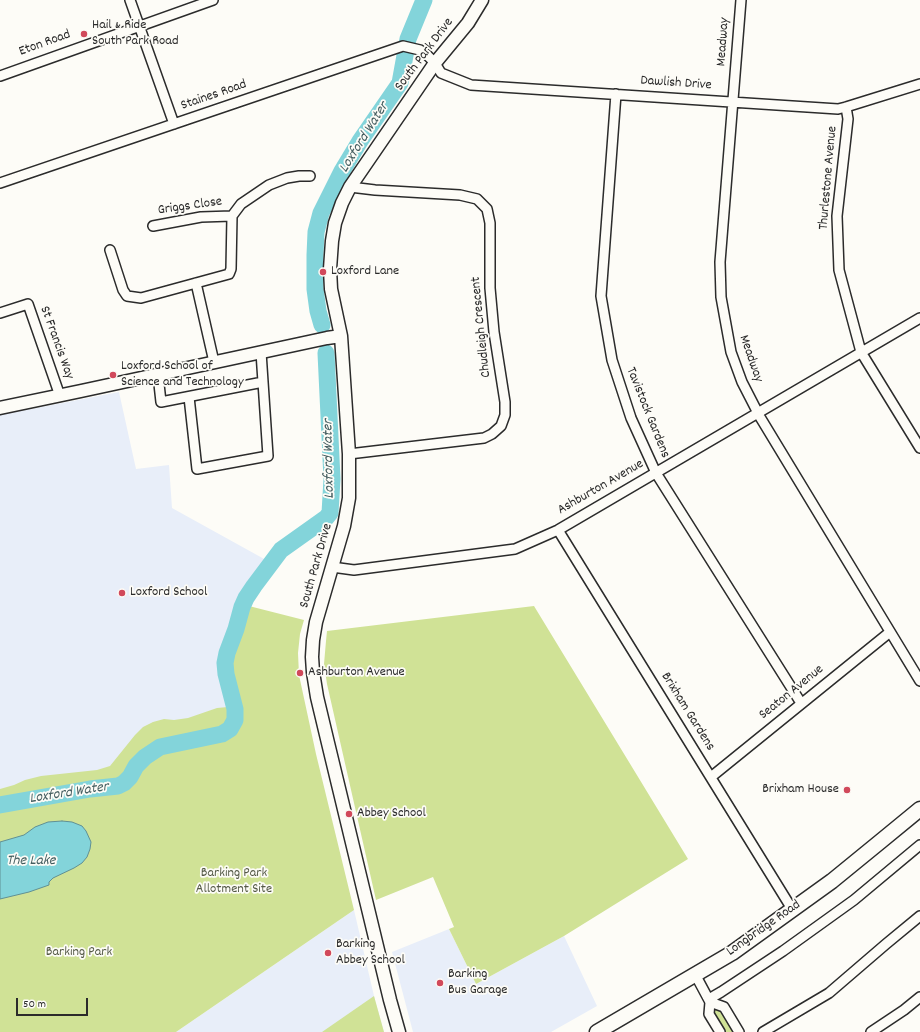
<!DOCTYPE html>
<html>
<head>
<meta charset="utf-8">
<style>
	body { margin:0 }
	#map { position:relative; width:920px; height:1032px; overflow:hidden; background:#fdfcf7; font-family:Dekko,sans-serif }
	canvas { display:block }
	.scale { position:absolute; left:16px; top:998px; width:72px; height:18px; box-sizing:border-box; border:2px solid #2b2b2b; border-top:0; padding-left:5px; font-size:12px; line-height:14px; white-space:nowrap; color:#2b2b2b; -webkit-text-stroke:3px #fdfcf7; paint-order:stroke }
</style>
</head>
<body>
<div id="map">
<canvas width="920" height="1032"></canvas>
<div class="scale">50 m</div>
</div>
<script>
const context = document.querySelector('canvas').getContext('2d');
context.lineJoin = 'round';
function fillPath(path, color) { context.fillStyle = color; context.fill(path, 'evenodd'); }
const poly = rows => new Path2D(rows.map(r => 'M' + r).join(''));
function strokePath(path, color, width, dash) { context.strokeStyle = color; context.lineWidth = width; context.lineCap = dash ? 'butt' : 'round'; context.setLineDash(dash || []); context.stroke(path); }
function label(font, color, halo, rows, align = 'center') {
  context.font = font + ' Dekko,sans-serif'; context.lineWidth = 3.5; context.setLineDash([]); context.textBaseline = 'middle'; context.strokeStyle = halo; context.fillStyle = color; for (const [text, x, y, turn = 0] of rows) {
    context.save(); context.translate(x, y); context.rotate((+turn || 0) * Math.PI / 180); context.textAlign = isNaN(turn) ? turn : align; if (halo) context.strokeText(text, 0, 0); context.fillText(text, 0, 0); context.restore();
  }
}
fillPath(poly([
	[119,392,136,469,169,465,172,508,266,560,240,597,232,625,222,652,220,662,221,671,229,710,230,719,224,727,219,729,159,742,153,745,139,756,132,763,124,776,120,780,114,782,91,784,59,790,0,798,0,415],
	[354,910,374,996,384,1032,176,1032],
	[449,929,476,984,564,936,597,1006,551,1032,413,1032,392,952]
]), '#e8eef9');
fillPath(poly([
	[245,605,304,620,300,634,298,653,299,675,316,754,354,910,176,1032,0,1032,0,807,50,800,89,792,110,791,117,789,125,786,132,780,139,767,159,750,221,737,227,734,236,725,237,719,236,704,230,679,228,663,228,658,239,629],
	[534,606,688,859,564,936,476,984,449,929,454,927,433,877,376,900,327,684,324,664,326,641,327,631],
	[228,707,230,719,224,727,212,731,159,742,153,745,139,756,132,763,124,776,120,780,114,782,91,784,0,801,0,789,14,785,25,780,41,776,97,770,110,766,135,735,143,727,153,722,164,719,174,720,188,718,217,708],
	[374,996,384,1032,322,1032],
	[715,1009,721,1010,735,1032,725,1032,714,1015,714,1012]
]), '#d0e296');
const water = poly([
	[62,821,72,822,82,826,86,831,91,842,90,849,87,857,82,863,74,868,53,878,49,882,49,885,29,892,0,899,0,842,24,835,35,827,48,822,62,821]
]);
fillPath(water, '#83d4da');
strokePath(water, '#609094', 1);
strokePath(poly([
	[322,325,318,311,315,289,315,255,316,232,321,213,342,171,360,141,400,83,408,39,424,0],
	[0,805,90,789,118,786,124,783,130,777,136,766,145,757,160,747,222,734,230,729,235,720,235,709,226,674,225,663,227,653,236,629,242,607,246,598,254,586,281,550,326,518,330,513,332,479,326,353]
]), '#83d4da', 17);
const street = poly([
	[130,0,174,124],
	[741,0,720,262,721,297,731,352,742,382,760,417,920,681],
	[0,76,213,0],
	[616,94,601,296,612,360,631,418,656,473,801,703],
	[846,107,848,119,837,216,839,270,861,352,920,448],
	[0,183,403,46,420,50,426,54,435,63,441,73,471,85,838,109,846,107,920,84],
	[153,226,201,217,232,216],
	[110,250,123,290,127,296,141,298,229,274,231,269,232,216,241,204,269,185,287,178,299,176,310,176],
	[196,283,214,362],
	[0,313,28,304,60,396],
	[158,375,161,402,263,382,261,352],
	[189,397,197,469,268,456,263,382],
	[349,454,484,438,492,434,501,426,505,415,505,402,494,332,490,288,490,223,487,209,477,199,460,195,375,190,350,187],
	[558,530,792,909],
	[332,567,354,570,515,549,558,530,920,318],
	[711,777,890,632],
	[695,974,710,1002],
	[709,999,721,992,783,951,854,900,920,845],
	[720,1032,709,1014,710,1002,724,1007,739,1032],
	[763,1032,829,993,886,944,920,916],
	[871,1032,904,1010,920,997]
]);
const secondary = poly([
	[0,408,81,391,327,338,341,336],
	[399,1032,390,1000,328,743,317,697,313,672,312,657,313,640,316,622,344,526,349,498,349,454,341,336,331,289,330,269,332,241,335,223,342,203,350,187,435,63,468,23,482,0]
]);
const primary = poly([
	[597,1032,732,953,832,881,881,841,920,809]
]);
strokePath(street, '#2b2b2b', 12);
strokePath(secondary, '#2b2b2b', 15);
strokePath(primary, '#2b2b2b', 17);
strokePath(street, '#fdfcf7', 9);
strokePath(secondary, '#fdfcf7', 12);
strokePath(primary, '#fdfcf7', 14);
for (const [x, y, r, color] of [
	[84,34,4,"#d1495b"],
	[323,272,4,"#d1495b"],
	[113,375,4,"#d1495b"],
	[122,593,4,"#d1495b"],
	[300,673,4,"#d1495b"],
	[847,790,4,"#d1495b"],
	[349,814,4,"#d1495b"],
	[328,953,4,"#d1495b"],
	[440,983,4,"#d1495b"]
]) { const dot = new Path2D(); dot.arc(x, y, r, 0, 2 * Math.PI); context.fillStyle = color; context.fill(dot); strokePath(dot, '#fdfcf7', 1.5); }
label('14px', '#2b2b2b', '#fdfcf7', [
	["Hail & Ride",92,26],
	["South Park Road",92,42],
	["Loxford Lane",331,272],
	["Loxford School of",121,367],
	["Science and Technology",121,383],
	["Loxford School",130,593],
	["Ashburton Avenue",308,673],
	["Brixham House",839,790,"right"],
	["Abbey School",357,814],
	["Barking",336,945],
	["Abbey School",336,961],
	["Barking",448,975],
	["Bus Garage",448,991]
], 'left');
label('14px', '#2b2b2b', '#fdfcf7', [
	["Meadway",724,42,-86],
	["Eton Road",45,44,-20],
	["South Park Drive",425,55,-53],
	["Dawlish Drive",676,84,4],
	["Staines Road",214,96,-19],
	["Thurlestone Avenue",829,178,-85],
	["Griggs Close",190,207,-8],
	["Chudleigh Crescent",482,327,-96],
	["St Francis Way",56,343,70],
	["Meadway",750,359,71],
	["Tavistock Gardens",647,413,68],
	["Ashburton Avenue",601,488,-30],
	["South Park Drive",317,566,-74],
	["Seaton Avenue",792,693,-39],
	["Brixham Gardens",687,712,58],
	["Longbridge Road",764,929,-35]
]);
label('14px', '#545946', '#fdfcf7', [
	["Barking Park",234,874],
	["Allotment Site",234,890],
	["Barking Park",79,953]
]);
label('italic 15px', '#455e60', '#fdfcf7', [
	["Loxford Water",365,138,-58],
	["Loxford Water",330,459,-91],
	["Loxford Water",69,794,-9],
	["The Lake",31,862]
]);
</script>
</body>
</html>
